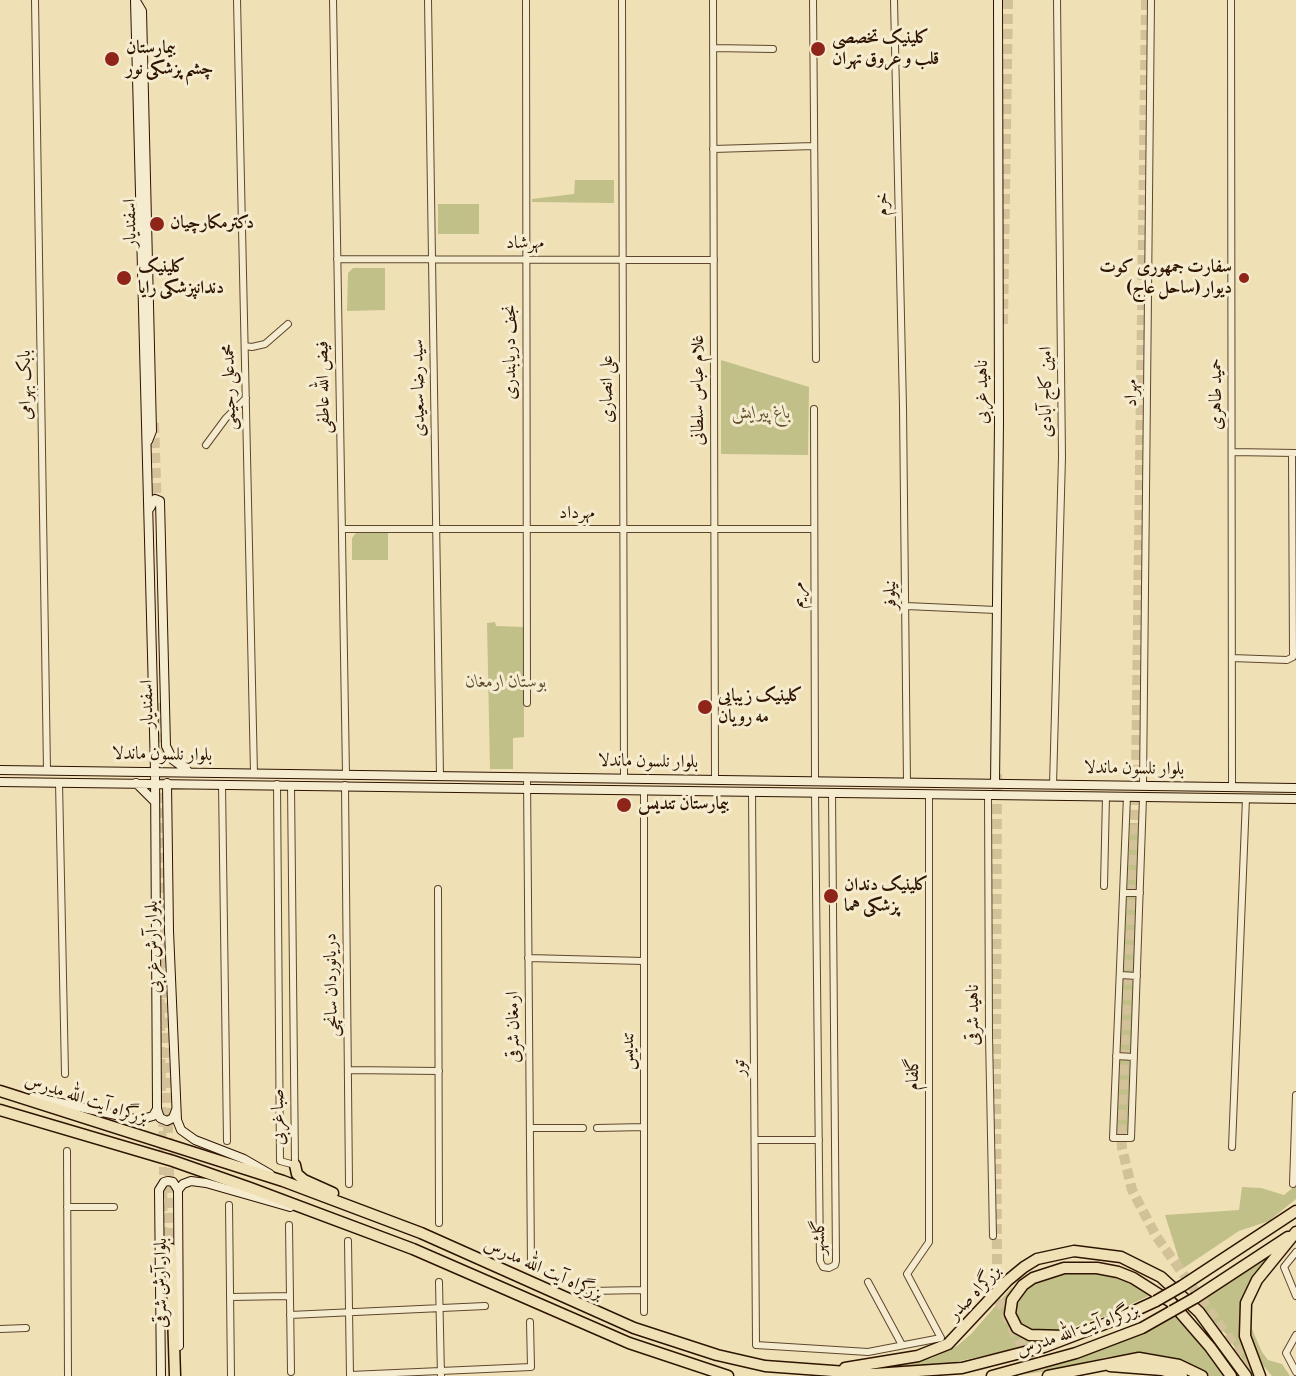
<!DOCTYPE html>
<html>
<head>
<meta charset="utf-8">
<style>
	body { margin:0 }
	canvas { display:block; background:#f0e0b5 }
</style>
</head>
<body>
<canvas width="1296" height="1376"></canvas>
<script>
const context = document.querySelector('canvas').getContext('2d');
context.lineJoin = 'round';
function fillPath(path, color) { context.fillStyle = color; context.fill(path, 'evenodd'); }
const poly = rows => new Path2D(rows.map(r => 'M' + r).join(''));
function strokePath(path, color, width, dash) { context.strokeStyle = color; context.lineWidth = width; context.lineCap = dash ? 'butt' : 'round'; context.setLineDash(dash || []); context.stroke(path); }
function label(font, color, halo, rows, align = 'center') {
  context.font = font + ' "Libre Bodoni",Amiri,serif'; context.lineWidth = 6; context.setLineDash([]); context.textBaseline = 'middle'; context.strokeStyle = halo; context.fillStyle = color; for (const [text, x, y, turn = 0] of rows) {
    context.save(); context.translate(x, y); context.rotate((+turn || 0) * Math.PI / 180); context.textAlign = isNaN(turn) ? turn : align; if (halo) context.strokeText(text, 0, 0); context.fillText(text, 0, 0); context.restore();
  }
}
fillPath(poly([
	[575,180,614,180,614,203,532,202,532,199,574,194],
	[438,204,479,204,479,234,438,234],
	[353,268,385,268,385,310,347,311,348,273],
	[721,360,809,387,808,455,721,454],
	[388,532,388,560,352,560,352,538,356,533],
	[495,622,496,626,524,627,524,737,513,738,513,769,490,769,487,623],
	[1130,823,1140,823,1127,1132,1117,1131],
	[1296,1185,1296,1199,1269,1221,1239,1231,1182,1269,1165,1215,1239,1210,1242,1187,1261,1188,1284,1195],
	[1287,1244,1244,1299,1256,1376,1253,1376,1227,1335,1197,1304],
	[1060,1272,1102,1272,1155,1293,1110,1314,1067,1329,1039,1332,1020,1324,1015,1309,1017,1299,1031,1284],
	[1013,1286,1006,1301,1005,1313,1023,1337,1046,1342,946,1364,882,1369,932,1358,957,1346,971,1334],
	[1179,1314,1225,1376,1210,1376,1169,1357,1148,1353,1107,1357,1048,1371,1011,1376,1097,1351,1142,1333],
	[1248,1320,1262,1352,1268,1360,1282,1364,1290,1376,1272,1376,1261,1363,1251,1342]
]), '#c1c088');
strokePath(poly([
	[160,951,164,1246]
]), '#d3c19a', 8, [8, 4]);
strokePath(poly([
	[1146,0,1136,780,1121,1126,1122,1148,1132,1190,1156,1236,1256,1376],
	[1003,324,1008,0],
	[154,423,157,509],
	[157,703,171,1249],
	[997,774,996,1074,997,1267,1000,1303,1018,1340,1032,1358,1057,1376]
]), '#d3c19a', 10, [10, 5]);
const street = poly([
	[35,0,47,770],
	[237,0,254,773],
	[333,0,346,774],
	[428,0,440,776],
	[526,0,527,703],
	[622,0,624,778],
	[713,0,715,780],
	[813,0,816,359],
	[894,0,903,407,907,783],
	[1231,0,1232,787],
	[713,48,773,49],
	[713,149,814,146],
	[337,259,714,260],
	[245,346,252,347,265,344,288,324],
	[814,409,815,781],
	[206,445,226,418,246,398],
	[1232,452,1296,453],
	[342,529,813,529],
	[906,606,996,610],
	[1232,658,1287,660,1293,657,1292,453],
	[527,777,531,1267],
	[59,782,65,1074],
	[222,784,227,1141],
	[277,784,280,1161,295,1165,291,785],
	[345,785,349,1184],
	[1053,785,1062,457,1057,0],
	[1143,786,1151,0],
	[644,790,644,1312],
	[752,791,756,1345,868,1352,941,1338,907,1274,929,1242,929,794],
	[815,792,820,1261,823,1267,829,1268,835,1265,836,1261,832,792],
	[988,794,989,1036,993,1236],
	[1127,796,1113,1138,1131,1138,1143,797],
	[1104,886,1106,796],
	[438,889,439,1223],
	[1123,893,1140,893],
	[528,958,644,961],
	[1120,975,1137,976],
	[1116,1056,1134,1057],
	[348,1070,439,1071],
	[530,1128,583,1128],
	[597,1128,644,1127],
	[756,1140,819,1140],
	[1232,1147,1246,798],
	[67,1151,68,1376],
	[1293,1184,1296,1095],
	[229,1205,231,1376],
	[67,1207,114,1207],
	[289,1225,291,1372],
	[348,1241,350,1376],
	[1296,1252,1284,1267,1296,1296],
	[439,1282,441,1376],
	[868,1282,902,1345],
	[589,1291,644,1290],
	[230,1297,290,1296],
	[290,1315,485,1306],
	[0,1329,26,1328],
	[1296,1335,1286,1353,1296,1372],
	[350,1375,531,1367,530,1322]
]);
const secondary = poly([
	[135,0,155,771,157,1109,160,1118,167,1121,173,1118,176,1110],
	[136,1,142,11,152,431,148,441],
	[150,508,155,499,160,501,166,746,173,760,187,770],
	[0,770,1296,788],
	[0,782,1296,799],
	[136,783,155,802],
	[167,783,169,931,177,1120,181,1130,195,1140,244,1159,270,1174],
	[995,784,999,422,998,0],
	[33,1097,139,1120,153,1116,157,1109],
	[178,1190,179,1346],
	[178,1190,183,1184,191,1181,206,1183,290,1207],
	[161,1376,159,1190,164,1182,168,1181,173,1182,178,1190]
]);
const highway = poly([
	[0,1091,283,1181,421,1233,634,1328,717,1355,765,1366,874,1374,962,1368,1044,1347,1115,1320,1156,1301],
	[0,1110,173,1161,250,1188,413,1249,629,1343,728,1376],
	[295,1165,297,1174,304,1180,333,1193],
	[171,1249,175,1376],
	[1182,1286,1296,1211],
	[1195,1298,1288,1237],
	[1065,1336,1030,1335,1017,1328,1010,1314,1012,1300,1023,1285,1033,1278,1064,1268,1097,1268,1118,1272,1133,1278,1171,1302,1210,1347,1231,1376],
	[1110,1366,1162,1370,1182,1376],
	[845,1368,918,1356,948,1344,1007,1281,1024,1267,1037,1259,1074,1251,1121,1257,1161,1277,1199,1312,1246,1376],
	[992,1376,1076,1353,1142,1328,1172,1311],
	[1048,1376,1139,1358,1179,1365,1202,1376],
	[1260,1376,1245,1336,1246,1303,1257,1280,1296,1232]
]);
strokePath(street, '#5e472d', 8);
strokePath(secondary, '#2e1400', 10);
strokePath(highway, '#2e1400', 13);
strokePath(street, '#f5ebcf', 6);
strokePath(secondary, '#f5ebcf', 8);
strokePath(highway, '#f0e0b5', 10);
const highwayBridge = poly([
	[1156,1301,1182,1286],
	[1172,1311,1195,1298]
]);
strokePath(highwayBridge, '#2e1400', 13, []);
strokePath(highwayBridge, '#f0e0b5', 10);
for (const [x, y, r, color] of [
	[818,49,8,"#8f2418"],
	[112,59,8,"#8f2418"],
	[157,224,8,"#8f2418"],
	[124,278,8,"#8f2418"],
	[1244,278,6,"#8f2418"],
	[705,707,8,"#8f2418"],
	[624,805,8,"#8f2418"],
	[831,896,8,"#8f2418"]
]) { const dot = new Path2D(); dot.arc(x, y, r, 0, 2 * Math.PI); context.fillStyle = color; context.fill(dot); strokePath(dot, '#f5ebcf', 2); }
label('bold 18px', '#2e1400', '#f5ebcf', [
	["کلینیک تخصصی",832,39],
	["قلب و عروق تهران",832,60],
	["بیمارستان",126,49],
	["چشم پزشکی نور",126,70],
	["دكترمكارچيان",170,224],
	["کلینیک",138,268],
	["دندانپزشکی رایا",138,289],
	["سفارت جمهوری کوت",1232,268,"right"],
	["دیوار (ساحل عاج)",1232,289,"right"],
	["کلینیک زیبایی",718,697],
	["مه رویان",718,718],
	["بیمارستان تندیس",638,805],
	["کلینیک دندان",844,886],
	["پزشکی هما",844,907]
], 'left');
label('18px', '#2e1400', '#f5ebcf', [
	["خرم",883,204,-91],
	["اسفندیار",131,223,-91],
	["مهرشاد",525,244],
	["نجف دریابندری",511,352,-90],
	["بابک بهرامی",26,385,-91],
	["محمدعلی رحیمی",230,387,-91],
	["فیض الله عاطفی",324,387,-91],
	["سید رضا سعیدی",419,388,-91],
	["علی انصاری",608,389,-90],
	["غلام عباس سلطانی",699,390,-90],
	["ناهید غربی",983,392,-90],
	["امین کاج آبادی",1047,392,-90],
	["مهراد",1132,393,-89],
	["حمید طاهری",1217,394,-90],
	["مهرداد",577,514],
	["مریم",799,595,-90],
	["نیلوفر",891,595,-91],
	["اسفندیار",148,704,-91],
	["بلوار نلسون ماندلا",162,755,1],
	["بلوار نلسون ماندلا",648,762,1],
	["بلوار نلسون ماندلا",1134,769,1],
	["بلوار آرش غربی",154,947,-92],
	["دریانوردان سانچی",332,985,-91],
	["ناهید شرقی",974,1015,-90],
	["ارمغان شرقی",514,1027,-91],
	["تندیس",629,1051,-90],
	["تور",740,1068,-91],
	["گلفام",914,1074,-90],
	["بزرگراه آیت الله مدرس",86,1100,18],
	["صبا غربی",279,1117,-91],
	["گلشهر",820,1237,-90],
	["بزرگراه آیت الله مدرس",543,1270,24],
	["بلوار آرش شرقی",162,1283,-90],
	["بزرگراه صدر",975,1293,-47],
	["بزرگراه آیت الله مدرس",1078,1331,-19]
]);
label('italic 18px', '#615030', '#f5ebcf', [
	["باغ پیرایش",761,414],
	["بوستان ارمغان",506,683]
]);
</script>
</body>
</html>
